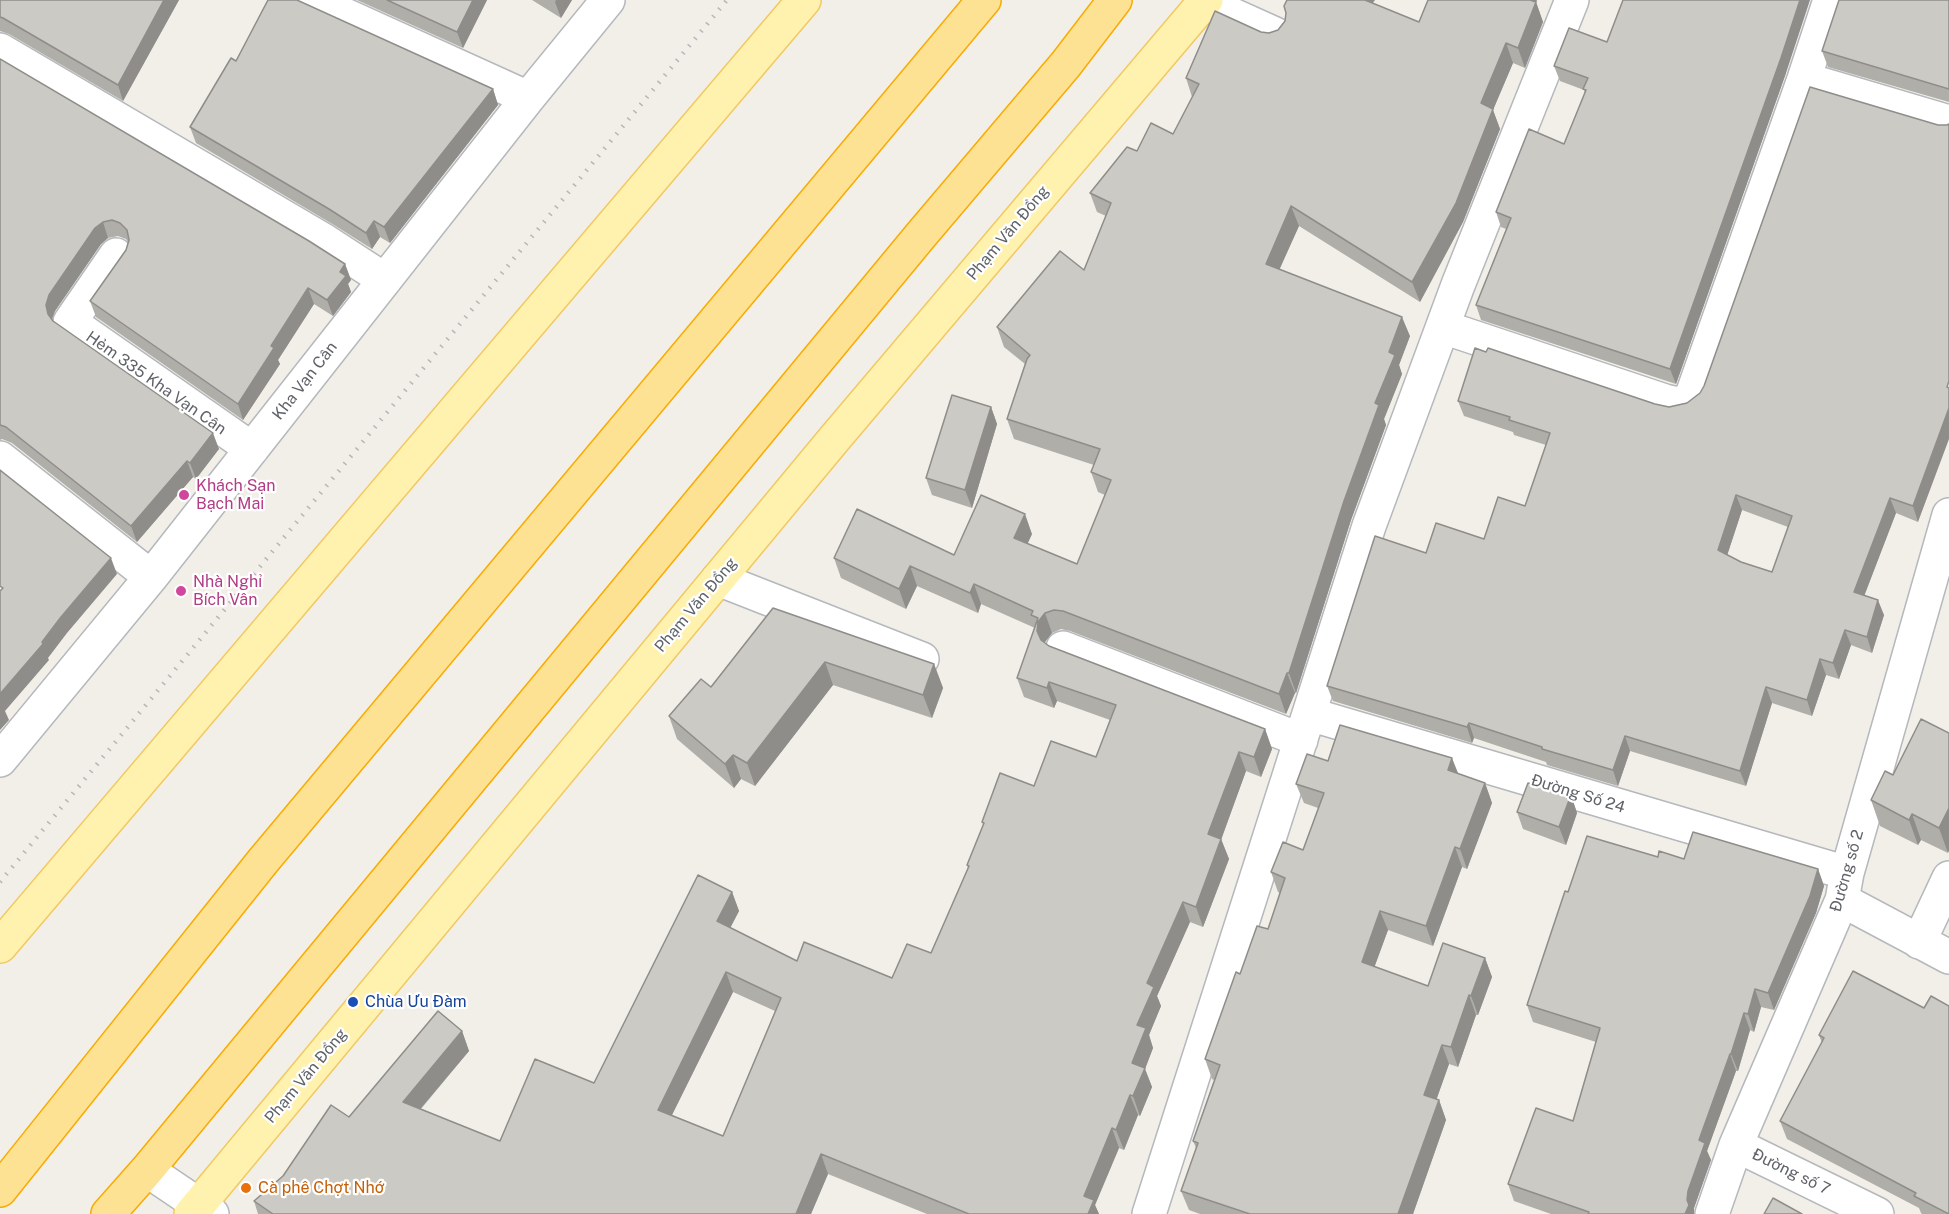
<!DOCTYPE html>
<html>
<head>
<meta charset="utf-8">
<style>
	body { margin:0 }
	canvas { display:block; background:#f1efe8 }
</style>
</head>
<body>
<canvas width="1949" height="1214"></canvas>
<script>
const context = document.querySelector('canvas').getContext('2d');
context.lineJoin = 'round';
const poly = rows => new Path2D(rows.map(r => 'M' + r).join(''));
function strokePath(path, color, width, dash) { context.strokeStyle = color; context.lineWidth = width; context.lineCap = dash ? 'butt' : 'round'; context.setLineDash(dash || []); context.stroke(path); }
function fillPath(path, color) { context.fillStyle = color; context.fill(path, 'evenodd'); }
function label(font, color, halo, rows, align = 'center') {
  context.font = font + ' "Public Sans",sans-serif'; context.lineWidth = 4.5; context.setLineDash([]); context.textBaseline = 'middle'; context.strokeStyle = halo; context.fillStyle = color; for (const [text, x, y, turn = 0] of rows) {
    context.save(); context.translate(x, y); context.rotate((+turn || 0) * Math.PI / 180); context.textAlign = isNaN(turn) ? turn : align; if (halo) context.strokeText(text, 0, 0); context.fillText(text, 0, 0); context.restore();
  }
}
const minor = poly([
	[312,0,528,98],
	[1204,2,1275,34],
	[0,50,325,241,385,280],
	[1804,79,1949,122],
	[116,255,70,322,252,449],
	[1443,327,1665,401,1678,404,1686,401,1692,395,1804,79,1830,0],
	[0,458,151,577],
	[718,579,922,659],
	[1063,648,1301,740],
	[1309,714,1847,873],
	[0,760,151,577,528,98,608,0],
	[1842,900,1949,957],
	[1919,942,1949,878],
	[1736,1145,1877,1214],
	[147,1170,212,1214],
	[1149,1214,1369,526,1458,285,1572,0],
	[1712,1214,1736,1145,1842,900,1847,873,1949,515]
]);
const major = poly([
	[0,946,804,0],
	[191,1214,835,438,1206,0]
]);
const highway = poly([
	[0,1190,263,861,984,0],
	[108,1214,147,1170,921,235,1066,64,1115,0]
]);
strokePath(minor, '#b5b8bc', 36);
strokePath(major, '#f2c960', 36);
strokePath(highway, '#f9ab00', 36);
strokePath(minor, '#fff', 33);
strokePath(major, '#fff2af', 33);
strokePath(highway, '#fde293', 33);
strokePath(poly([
	[0,882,727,0]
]), '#b6b7b8', 4.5, [1.5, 8]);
fillPath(poly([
	[0,0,179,0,123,101,9,34,0,31],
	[357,0,487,0,463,48],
	[532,0,572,0,561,18],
	[1428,0,1537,0,1536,2,1543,22,1525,68,1513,63,1493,110,1500,129,1463,222,1420,302,1299,226,1279,269,1410,336,1399,365,1402,374,1384,419,1386,425,1351,520,1296,693,1295,693,1286,714,1070,631,1061,629,1052,633,1045,642,1045,643,1049,646,1265,729,1272,749,1261,777,1246,771,1221,839,1229,859,1203,927,1190,922,1157,996,1161,1006,1149,1035,1153,1048,1145,1069,1152,1087,1140,1116,1138,1115,1124,1150,1119,1148,1095,1205,1099,1214,927,1214,828,1174,811,1214,258,1214,254,1201,283,1176,349,1117,462,1031,469,1051,421,1109,500,1141,594,1083,732,892,739,911,730,928,797,961,892,978,931,953,968,868,967,865,983,825,982,822,1034,786,1096,757,1110,720,1057,701,1054,708,1024,697,1017,678,1035,628,981,604,978,613,917,586,906,609,841,578,834,558,954,555,1032,534,1027,544,1077,564,1105,495,1098,492,1091,472,1094,465,1014,439,1007,419,1025,364,1004,347,997,327,1084,270,1106,216,1097,212,1090,193,1137,151,1173,134,1192,97,1186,78,1261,32,1269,33,1373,3,1419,22],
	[733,992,775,1011,723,1136,672,1115],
	[1949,0,1949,102,1828,67,1822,51],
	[1607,42,1786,73,1676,384,1481,320,1476,305,1506,229,1501,227,1496,212,1564,144,1585,93,1584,90,1560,81,1554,66],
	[0,59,345,264,351,280,348,284,351,292,333,316,314,304,278,360,280,364,243,420,96,317,90,301,126,250,128,242,126,239,118,236,108,238,101,244,55,311,52,320,219,449,196,479,193,477,137,542,12,443,2,439,0,440],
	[236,61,493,89,498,105,390,243,380,237,372,249,334,225,196,143,190,127],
	[1938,125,1947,125,1918,522,1896,513,1864,595,1884,615,1872,653,1851,645,1839,679,1826,675,1812,716,1772,703,1746,786,1630,751,1618,786,1547,765,1546,762,1474,738,1472,743,1333,701,1327,686,1426,553,1484,539,1525,506,1546,445,1514,435,1513,432,1464,416,1458,401,1486,352,1655,404,1669,407,1687,403,1700,393],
	[1742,510,1788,527,1772,572,1741,562,1727,555],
	[991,407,997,424,972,508,932,495,926,478],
	[773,608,934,664,943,688,932,718,833,685,755,786,741,779,734,788,677,739,669,716,711,687],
	[1921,719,1948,853,1921,840,1918,845,1880,826,1871,800,1893,775],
	[1328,761,1458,774,1485,783,1492,803,1467,869,1462,867,1433,946,1388,930,1374,967,1428,986,1485,958,1492,977,1478,1015,1476,1015,1458,1067,1449,1064,1436,1100,1439,1100,1446,1120,1413,1214,1200,1214,1189,1210,1181,1191,1196,1148,1193,1141,1214,1080,1212,1079,1205,1059,1240,974,1268,929,1280,893,1278,892,1271,872,1303,850,1318,808,1304,803,1296,784],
	[1571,795,1577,813,1566,845,1523,829,1517,812],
	[1658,857,1818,869,1824,886,1816,913,1774,1010,1761,1007,1754,1032,1750,1030,1738,1071,1736,1071,1707,1151,1711,1160,1694,1208,1694,1214,1551,1214,1514,1201,1508,1184,1573,1121,1596,1042,1533,1022,1527,1005,1568,892],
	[1853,971,1949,1214,1922,1214,1921,1213,1919,1208,1787,1139,1780,1121,1822,1043,1819,1035]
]), '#afaea9');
fillPath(poly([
	[164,0,179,0,123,101,118,85],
	[473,0,487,0,463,48,457,32],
	[556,0,572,0,561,18,555,2],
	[1357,0,1375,0,1363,16],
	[1523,0,1537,0,1536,2,1543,22,1525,68,1518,48],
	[1800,0,1810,0,1786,73,1676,384,1670,369],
	[1506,43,1513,63,1493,110,1500,129,1463,222,1420,302,1412,282,1481,103],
	[493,89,498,105,390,243,384,227],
	[1291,206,1299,226,1273,284,1266,264],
	[374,221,380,237,372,249,366,233],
	[103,222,108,238,101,244,55,311,51,321,48,314,46,305,49,295,95,228],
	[345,264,351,280,348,284,351,292,333,316,327,300,340,272],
	[308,288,314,304,278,360,280,364,243,420,238,404,271,346],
	[1402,317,1410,336,1399,365,1402,374,1384,419,1386,425,1351,520,1296,693,1289,673,1375,403,1389,352],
	[991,407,997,424,972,508,965,490],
	[1949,408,1949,439,1918,522,1913,506],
	[213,433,219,449,196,479,190,463],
	[187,461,193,477,137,542,131,526],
	[1736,495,1742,510,1724,565,1718,550],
	[1890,498,1896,513,1860,607,1854,592],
	[1025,514,1032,534,1021,558,1014,538],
	[111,558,117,574,67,633,48,658,49,660,5,711,9,720,0,730,0,694,61,617],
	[910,566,917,586,906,609,899,589],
	[974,584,981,604,978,613,970,593],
	[1878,600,1884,615,1872,653,1867,637],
	[1045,613,1052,633,1045,642,1044,650,1037,631,1038,622],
	[1845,630,1851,645,1839,679,1833,663],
	[1820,659,1826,675,1812,716,1807,700],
	[825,662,833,685,755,786,747,763],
	[934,664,943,688,932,718,923,695],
	[1287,673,1295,693,1286,714,1279,694],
	[1049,682,1057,701,1054,708,1047,688],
	[1766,687,1772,703,1746,786,1740,771],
	[1469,723,1474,738,1472,743,1467,727],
	[1265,729,1272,749,1261,777,1254,757],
	[1625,736,1630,751,1618,786,1613,770],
	[1239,752,1246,771,1216,854,1208,834],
	[733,755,741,779,734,788,725,764],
	[1452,758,1460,778,1448,770],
	[1485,783,1492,803,1467,869,1460,849],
	[1571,795,1577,813,1566,845,1559,827],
	[1949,808,1949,851,1948,853,1939,828],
	[1912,814,1921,840,1918,845,1909,820],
	[1221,839,1229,859,1203,927,1196,907],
	[1455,847,1462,867,1433,946,1426,926],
	[1818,869,1824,886,1816,913,1774,1010,1768,993],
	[732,892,739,911,724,940,717,921],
	[1183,902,1190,922,1157,996,1161,1006,1149,1035,1153,1048,1145,1069,1152,1087,1140,1116,1133,1096,1132,1063,1137,1025,1147,983],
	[1380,911,1388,930,1369,982,1362,962],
	[1485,958,1492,977,1478,1015,1471,996],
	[726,972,733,992,665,1129,658,1110],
	[1755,989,1761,1007,1754,1032,1748,1014],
	[1469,995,1476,1015,1458,1067,1451,1047],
	[1744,1013,1750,1030,1738,1071,1731,1054],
	[462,1031,469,1051,410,1121,403,1102],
	[1442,1045,1449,1064,1431,1115,1424,1095],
	[1730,1054,1736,1071,1707,1151,1711,1160,1694,1208,1694,1214,1685,1214,1688,1191,1699,1140],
	[1130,1095,1138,1115,1124,1150,1116,1130],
	[1439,1100,1446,1120,1413,1214,1398,1214],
	[1112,1128,1119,1148,1095,1205,1099,1214,1088,1214,1084,1196],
	[821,1154,828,1174,811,1214,796,1214]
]), '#8f8d8a');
const building = poly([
	[0,0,164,0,118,85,3,18,0,17,0,0],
	[268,0,297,0,493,89,384,227,374,221,366,233,329,209,190,127,231,58,236,61,268,0],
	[387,0,473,0,457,32,387,0],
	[1287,0,1365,0,1419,22,1428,0,1530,0,1536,2,1518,48,1506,43,1481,103,1493,109,1456,203,1412,282,1291,206,1266,264,1402,317,1389,352,1395,355,1375,403,1379,405,1344,501,1289,673,1287,673,1279,694,1063,611,1054,610,1045,613,1038,622,1037,631,1041,640,1049,646,1265,729,1254,757,1239,752,1208,834,1221,839,1196,907,1183,902,1147,983,1154,987,1137,1025,1146,1028,1132,1063,1145,1068,1133,1096,1130,1095,1116,1130,1112,1128,1084,1196,1094,1200,1088,1214,969,1214,821,1154,796,1214,273,1214,254,1201,283,1176,331,1105,349,1117,438,1011,462,1031,403,1102,500,1141,535,1059,594,1083,698,875,732,892,717,921,797,961,804,942,892,978,907,944,931,953,969,866,967,865,984,823,982,822,1000,773,1034,786,1051,741,1096,757,1116,705,1049,682,1047,688,1017,678,1038,618,1031,615,1033,611,974,584,970,593,910,566,899,589,834,558,857,509,954,555,981,495,1025,514,1014,538,1077,564,1111,480,1091,472,1100,449,1007,419,1027,359,1030,355,997,327,1060,251,1084,270,1111,203,1090,193,1127,147,1137,151,1151,123,1173,134,1199,84,1186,78,1215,11,1261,32,1269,33,1278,30,1285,21,1286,13,1284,6,1287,0],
	[726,972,781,998,723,1136,658,1110,726,972],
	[1623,0,1800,0,1781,58,1670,369,1476,305,1511,218,1496,212,1529,129,1564,144,1586,90,1583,89,1588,78,1554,66,1569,28,1607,42,1623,0],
	[1839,0,1949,0,1949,89,1822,51,1839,0],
	[0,59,309,241,345,264,340,272,346,276,327,300,308,288,271,346,274,348,238,404,90,301,126,250,129,240,127,230,120,223,112,220,103,222,95,228,49,295,46,305,48,314,53,321,213,433,190,463,187,461,131,526,6,427,0,425,0,59],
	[1810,87,1938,125,1947,125,1949,124,1949,381,1947,387,1949,388,1949,408,1913,506,1890,498,1854,592,1878,600,1867,637,1845,630,1833,663,1820,659,1807,700,1766,687,1740,771,1625,736,1613,770,1542,749,1542,747,1469,723,1467,727,1327,686,1375,536,1426,553,1436,523,1484,539,1498,497,1525,506,1550,433,1509,420,1510,417,1458,401,1475,348,1486,352,1488,348,1655,404,1669,407,1687,403,1700,393,1704,386,1810,87],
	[1736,495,1792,516,1772,572,1741,562,1718,550,1736,495],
	[952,395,991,407,965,490,926,478,952,395],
	[0,470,111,558,61,617,42,642,43,644,0,694,0,591,3,588,0,586,0,470],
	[773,608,934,664,923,695,825,662,747,763,733,755,725,764,669,716,701,679,711,687,773,608],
	[1921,719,1949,733,1949,808,1939,828,1912,814,1909,820,1871,800,1885,771,1893,775,1921,719],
	[1340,725,1452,758,1448,770,1485,783,1460,849,1455,847,1426,926,1380,911,1362,962,1428,986,1443,943,1485,958,1471,996,1469,995,1451,1047,1442,1045,1424,1095,1439,1100,1398,1214,1250,1214,1181,1191,1198,1143,1193,1141,1220,1065,1205,1059,1236,972,1240,974,1257,926,1268,929,1285,878,1271,872,1283,842,1303,850,1324,793,1296,784,1307,754,1328,761,1340,725],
	[1528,783,1571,795,1559,827,1517,812,1528,783],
	[1693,832,1818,869,1810,896,1768,993,1755,989,1748,1014,1744,1013,1731,1054,1730,1054,1699,1140,1705,1143,1688,1191,1687,1200,1689,1205,1685,1214,1588,1214,1589,1212,1508,1184,1536,1108,1573,1121,1600,1028,1527,1005,1565,891,1568,892,1587,836,1658,857,1659,851,1684,859,1693,832],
	[1853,971,1924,1008,1931,996,1949,1006,1949,1214,1914,1196,1916,1193,1780,1121,1824,1038,1819,1035,1853,971],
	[1773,1198,1802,1214,1764,1214,1773,1198]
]);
fillPath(building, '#cccac5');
strokePath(building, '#8f8d8a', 1.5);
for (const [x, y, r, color] of [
	[184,495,6,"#d1479c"],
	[181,591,6,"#d1479c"],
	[353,1002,6,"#1a4fb4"],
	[246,1188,6,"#e8710a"]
]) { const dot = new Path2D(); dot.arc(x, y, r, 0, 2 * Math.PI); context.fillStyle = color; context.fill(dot); strokePath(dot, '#fff', 2); }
label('16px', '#5f6368', '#fff', [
	["Phạm Văn Đồng",1008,233,-50],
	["Kha Vạn Cân",305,381,-52],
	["Hẻm 335 Kha Vạn Cân",156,383,35],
	["Phạm Văn Đồng",696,605,-50],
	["Đường Số 24",1578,794,17],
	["Đường số 2",1847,871,-74],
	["Phạm Văn Đồng",306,1076,-50],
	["Đường số 7",1791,1172,26]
]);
label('16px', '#b23c85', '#fff', [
	["Khách Sạn",196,486],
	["Bạch Mai",196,504],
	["Nhà Nghỉ",193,582],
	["Bích Vân",193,600]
], 'left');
label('16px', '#164399', '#fff', [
	["Chùa Ưu Đàm",365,1002]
], 'left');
label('16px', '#c56008', '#fff', [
	["Cà phê Chợt Nhớ",258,1188]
], 'left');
</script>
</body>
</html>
